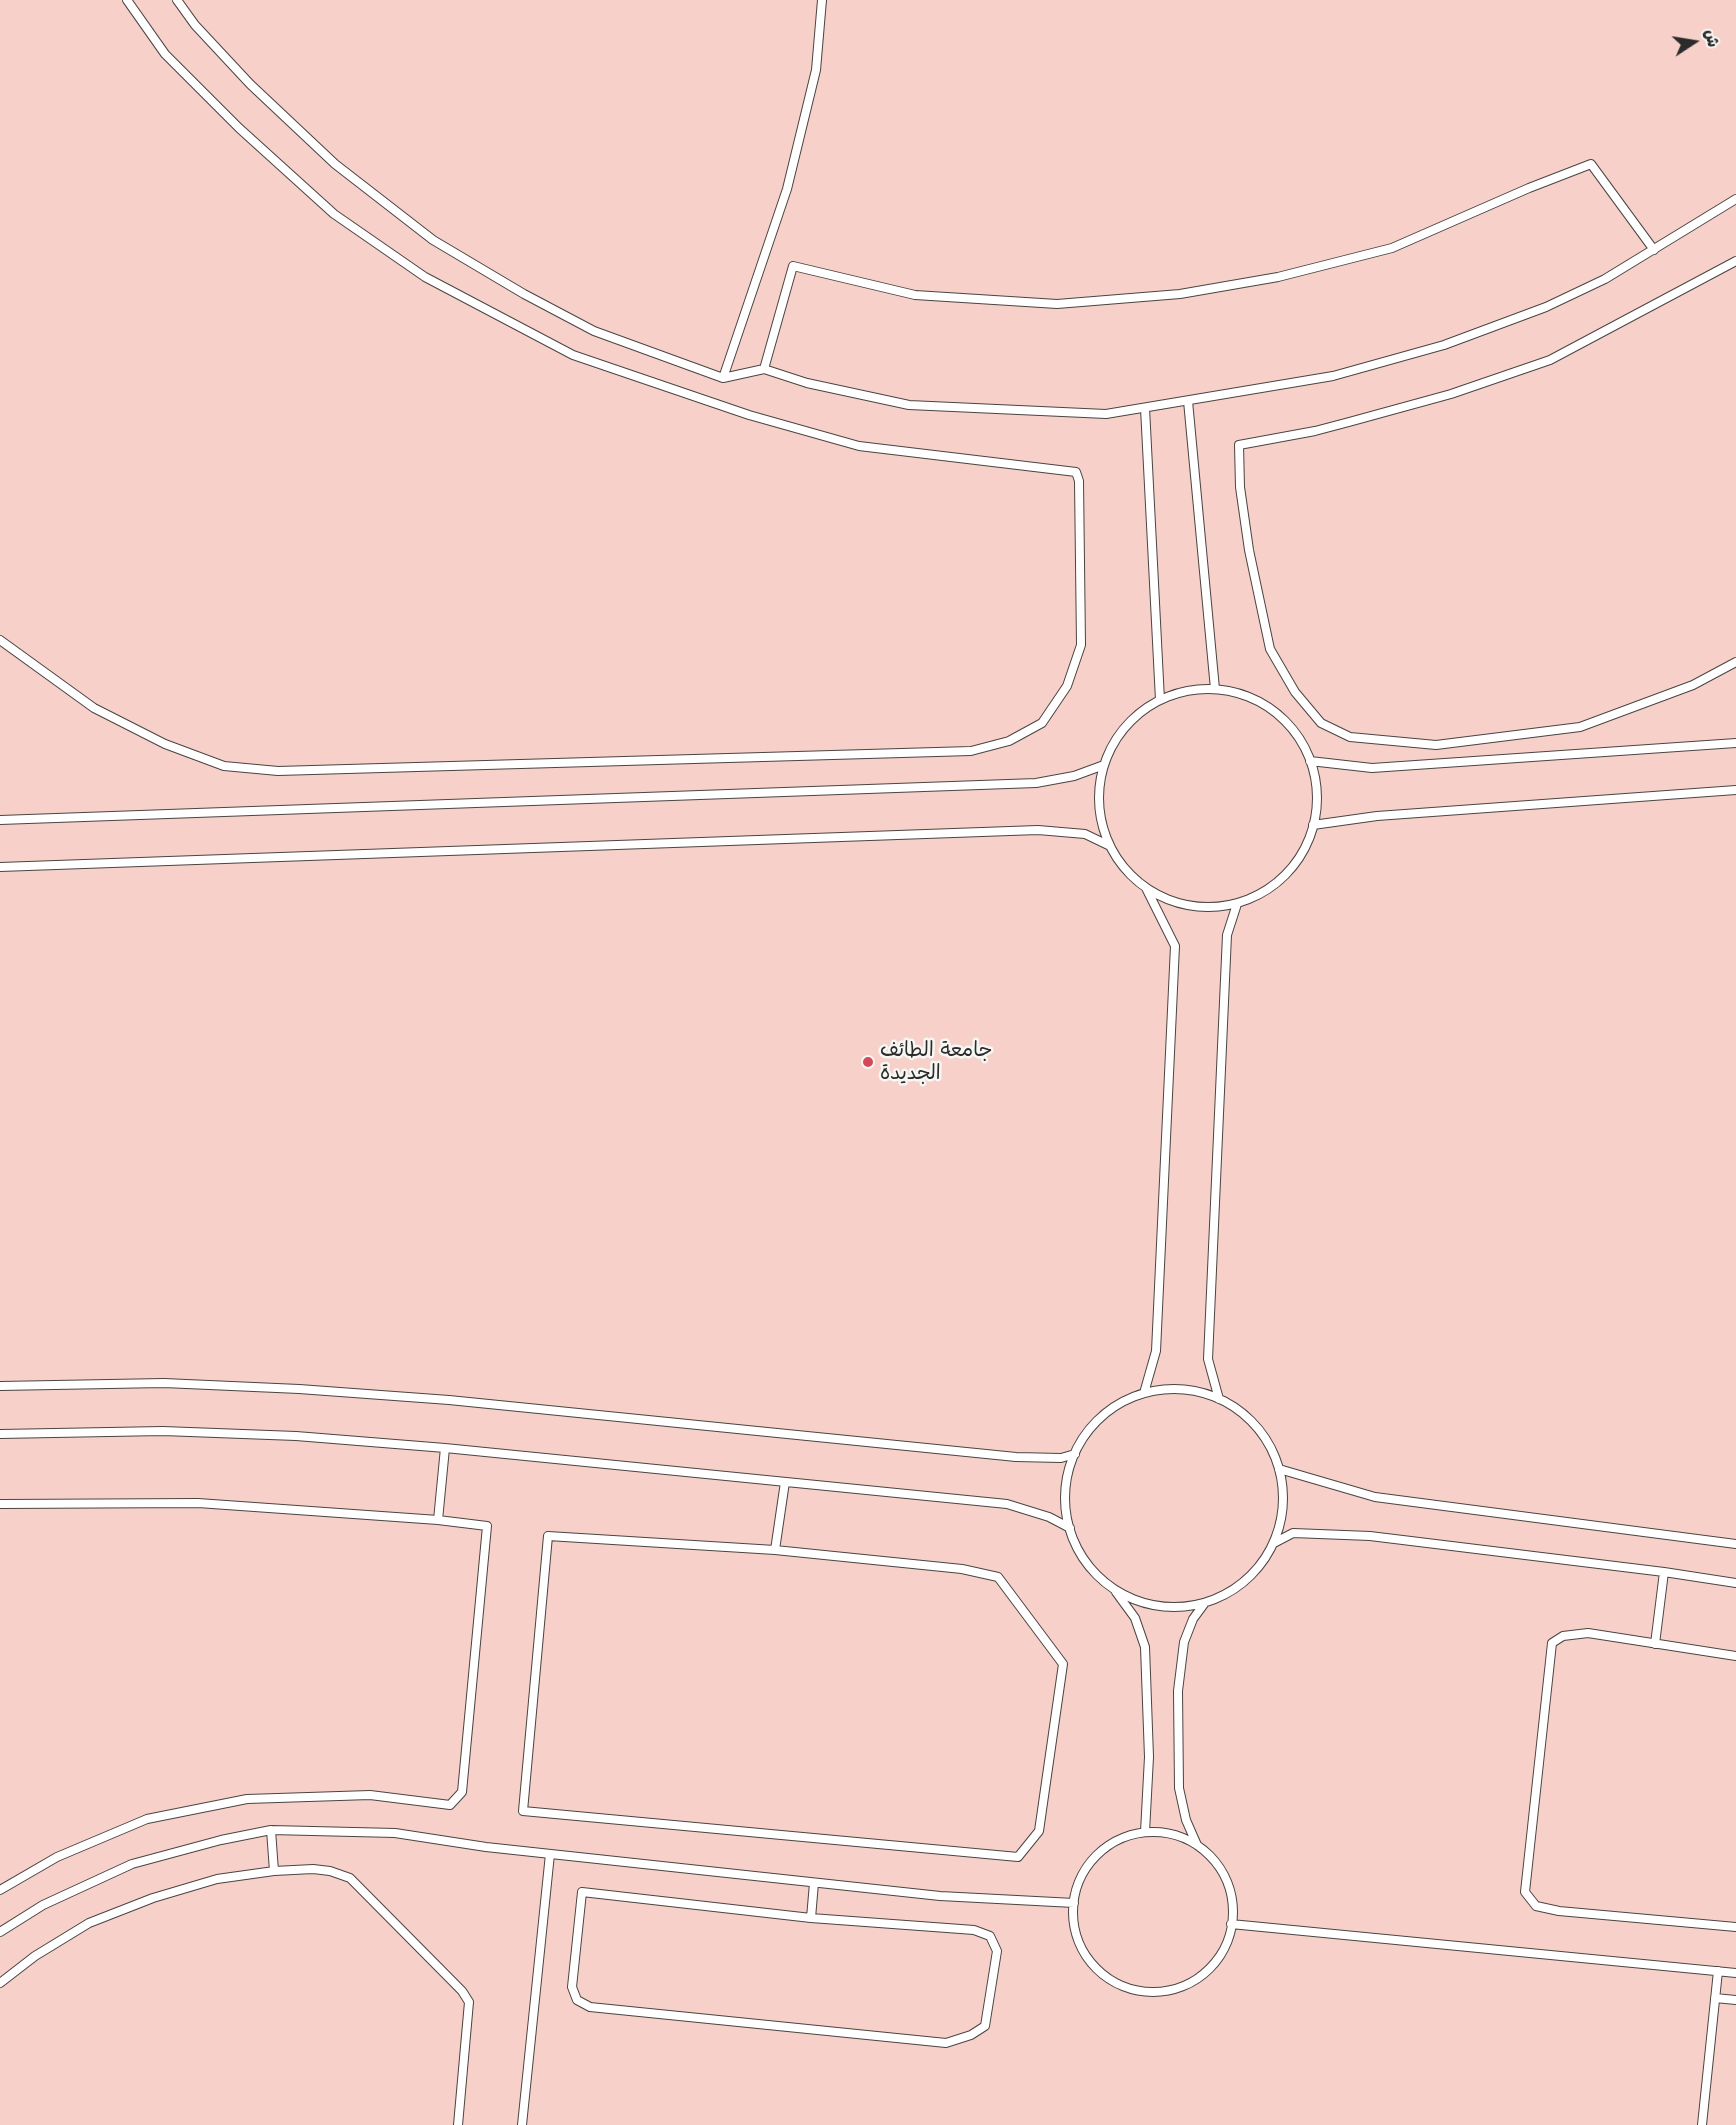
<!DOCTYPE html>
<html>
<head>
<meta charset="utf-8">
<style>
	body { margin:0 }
	#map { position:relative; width:1736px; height:2125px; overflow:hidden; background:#f3dbbd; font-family:"Comic Neue","Playpen Sans Arabic",sans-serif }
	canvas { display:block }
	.north { position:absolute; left:1664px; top:12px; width:60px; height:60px; -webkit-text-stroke:4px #f6f6f2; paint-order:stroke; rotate:78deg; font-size:16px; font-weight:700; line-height:24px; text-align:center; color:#2b2b2b }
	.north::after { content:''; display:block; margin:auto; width:21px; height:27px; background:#2b2b2b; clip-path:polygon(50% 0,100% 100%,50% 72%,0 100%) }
</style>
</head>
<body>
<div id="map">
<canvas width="1736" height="2125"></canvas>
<div class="north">ش</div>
</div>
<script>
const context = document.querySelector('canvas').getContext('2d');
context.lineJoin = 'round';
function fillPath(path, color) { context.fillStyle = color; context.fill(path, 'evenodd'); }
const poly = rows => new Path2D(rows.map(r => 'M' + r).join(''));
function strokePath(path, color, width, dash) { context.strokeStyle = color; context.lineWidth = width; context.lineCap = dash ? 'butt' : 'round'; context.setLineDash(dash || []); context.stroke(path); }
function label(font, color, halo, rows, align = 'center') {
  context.font = font + ' "Comic Neue","Playpen Sans Arabic",sans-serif'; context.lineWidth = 5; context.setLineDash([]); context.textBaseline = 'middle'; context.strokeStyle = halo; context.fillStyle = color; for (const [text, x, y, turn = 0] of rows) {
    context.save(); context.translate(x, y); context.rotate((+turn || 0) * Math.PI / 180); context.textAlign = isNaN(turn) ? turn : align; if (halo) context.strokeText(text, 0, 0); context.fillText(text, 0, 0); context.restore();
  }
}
fillPath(poly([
	[0,0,1736,0,1736,2125,0,2125]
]), '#f7d0ca');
const service = poly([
	[177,0,195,25,250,84,335,164,433,240,524,294,594,331,723,378,764,369,807,383,909,405,1106,414,1333,376,1444,345,1546,307,1605,279,1736,199],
	[1736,261,1550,360,1451,394,1349,422,1315,431,1239,445,1240,487,1249,550,1270,649,1295,692,1321,723,1350,737,1436,745,1580,727,1693,685,1736,662],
	[764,369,793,266,915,295,1057,304,1180,294,1278,277,1392,248,1529,188,1591,164,1654,250],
	[723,378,787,189,816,70,822,0],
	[1188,401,1215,689],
	[1145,408,1160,700],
	[0,640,94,708,165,744,224,766,278,771,971,751,1009,741,1042,723,1067,686,1081,645,1079,481,1076,472,859,446,749,415,573,355,425,277,334,214,239,128,165,54,127,0],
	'1099 798a109 109 0 1 1 218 0a109 109 0 1 1-218 0Z',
	[1310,761,1372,768,1736,743],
	[0,820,1036,783,1074,776,1104,765],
	[1313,825,1377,816,1736,790],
	[0,867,1038,830,1085,834,1110,846],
	[0,1386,164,1383,299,1389,449,1400,1016,1457,1061,1458,1075,1454],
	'1065 1498a109 109 0 1 1 218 0a109 109 0 1 1-218 0Z',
	[1144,1393,1156,1351,1175,946,1147,890],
	[1219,1399,1208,1359,1227,935,1237,904],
	[0,1434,163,1431,296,1436,445,1448,1007,1504,1049,1517,1070,1528],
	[1279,1469,1375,1497,1736,1544],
	[0,1504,198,1503,438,1520,487,1526,462,1792,450,1805,370,1795,247,1799,147,1819,57,1857,0,1890],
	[438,1520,445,1448],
	[1274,1543,1293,1533,1370,1536,1664,1572,1736,1583],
	[775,1550,548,1536,523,1811,1018,1857,1039,1831,1063,1664,998,1577,962,1569,775,1550,785,1482],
	[1116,1592,1135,1618,1145,1647,1149,1757,1145,1832],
	[1655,1644,1664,1572],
	[1736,1656,1588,1633,1563,1636,1552,1643,1525,1892,1536,1906,1559,1911,1736,1927],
	[271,1830,274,1871],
	'1073 1912a80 80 0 1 1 160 0a80 80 0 1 1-160 0Z',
	[1197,1845,1186,1820,1179,1788,1178,1691,1184,1642,1193,1619,1204,1604],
	[582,1892,811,1918,974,1930,990,1936,997,1951,985,2026,971,2035,946,2043,590,2007,577,2000,572,1987,582,1892],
	[811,1918,814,1883],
	[1231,1924,1736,1973],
	[0,1932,43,1905,132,1864,221,1840,271,1830,395,1833,486,1847,940,1896,1074,1903],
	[0,1983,35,1956,89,1923,153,1898,217,1879,274,1871,313,1869,330,1871,350,1878,462,1991,469,2002,458,2125],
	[1715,1998,1736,2000],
	[522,2125,550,1854],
	[1702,2125,1718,1971]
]);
strokePath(service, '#494541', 10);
strokePath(service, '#fff', 8);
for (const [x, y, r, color] of [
	[868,1062,6,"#d1495b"]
]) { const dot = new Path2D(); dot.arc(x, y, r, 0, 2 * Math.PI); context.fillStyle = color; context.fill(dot); strokePath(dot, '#f6f6f2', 2); }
label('20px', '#2b2b2b', '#f6f6f2', [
	["جامعة الطائف",880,1050],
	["الجديدة",880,1073]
], 'left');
</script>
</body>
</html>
